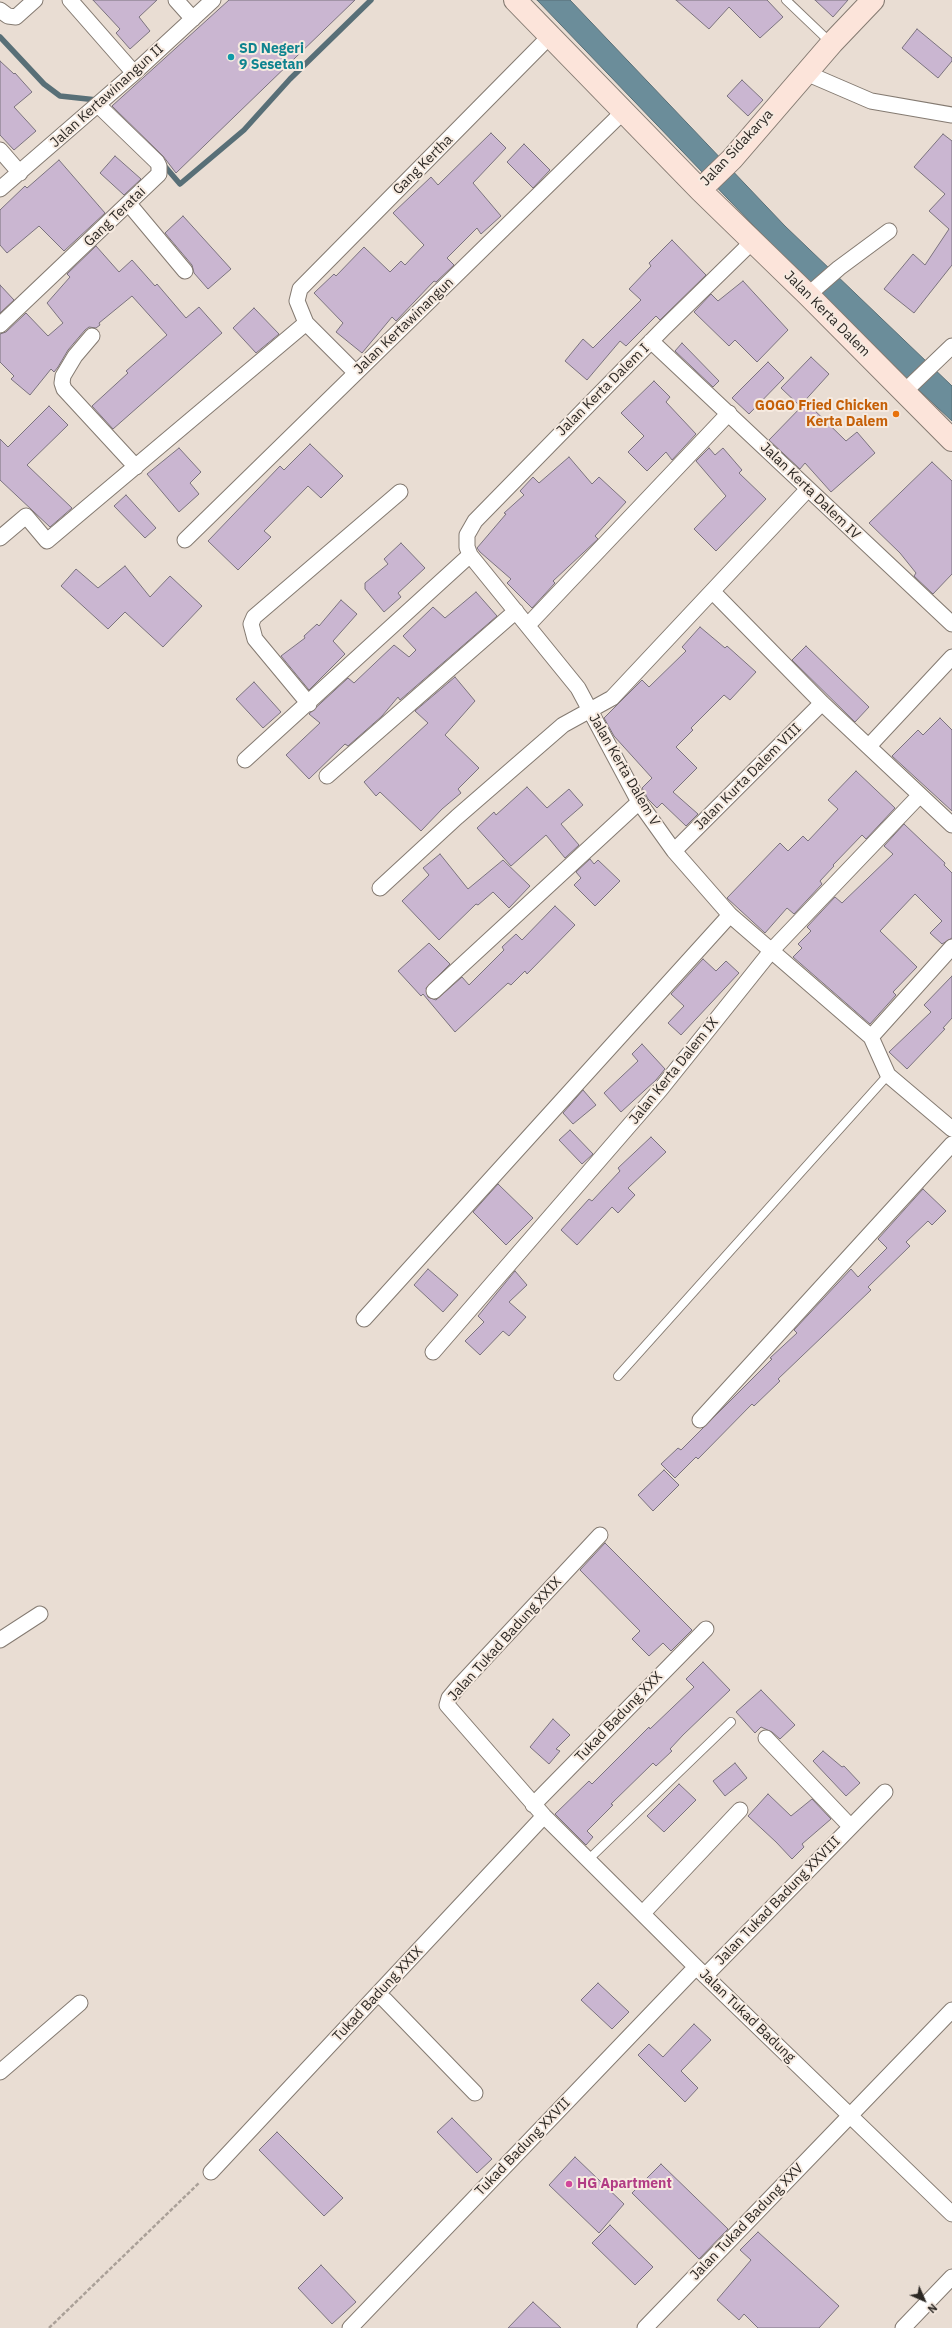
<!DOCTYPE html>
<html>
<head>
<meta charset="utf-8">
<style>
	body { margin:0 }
	#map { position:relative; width:952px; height:2328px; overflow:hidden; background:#e9ddd3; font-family:"IBM Plex Sans",sans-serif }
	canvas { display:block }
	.north { position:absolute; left:904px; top:2280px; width:40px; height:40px; -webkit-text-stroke:3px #f6eae0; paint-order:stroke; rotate:135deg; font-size:11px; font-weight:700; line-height:16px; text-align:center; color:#2c2824 }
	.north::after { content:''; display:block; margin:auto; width:14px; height:18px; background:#2c2824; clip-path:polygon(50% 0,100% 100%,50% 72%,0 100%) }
</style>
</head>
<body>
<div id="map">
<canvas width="952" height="2328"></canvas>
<div class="north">N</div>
</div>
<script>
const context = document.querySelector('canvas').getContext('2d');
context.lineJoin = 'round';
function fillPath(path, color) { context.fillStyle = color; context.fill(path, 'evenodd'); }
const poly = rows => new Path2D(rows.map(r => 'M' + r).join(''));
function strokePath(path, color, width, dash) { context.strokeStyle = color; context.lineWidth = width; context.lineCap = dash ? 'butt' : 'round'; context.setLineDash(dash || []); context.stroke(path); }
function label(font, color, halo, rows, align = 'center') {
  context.font = font + ' "IBM Plex Sans",sans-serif'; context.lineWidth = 4; context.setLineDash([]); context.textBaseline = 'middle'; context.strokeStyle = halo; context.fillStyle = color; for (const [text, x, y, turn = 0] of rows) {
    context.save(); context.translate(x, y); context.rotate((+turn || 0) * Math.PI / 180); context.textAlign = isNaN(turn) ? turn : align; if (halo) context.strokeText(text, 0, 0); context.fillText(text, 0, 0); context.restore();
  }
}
const water = poly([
	[537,0,570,0,785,226,952,386,952,421,848,324,537,0]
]);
fillPath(water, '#6b8d9a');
strokePath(water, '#586f77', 1);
strokePath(poly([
	[0,37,44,84,60,96,97,100],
	[162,163,180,184,244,130,290,79,371,0]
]), '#586f77', 5.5);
const building = poly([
	[93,0,157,0,139,17,150,31,130,49,116,33,120,29,93,0],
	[229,0,355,0,176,173,163,156,112,106,229,0],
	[676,0,767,0,783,17,760,38,729,7,709,29,676,0],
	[815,0,848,0,833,17,815,0],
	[917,29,952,58,952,61,938,78,902,48,917,29],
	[0,61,14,74,15,73,32,92,14,107,36,131,14,150,0,135,0,61],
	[742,80,763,100,748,116,727,96,742,80],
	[491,133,506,148,473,183,501,216,481,234,477,228,447,258,454,265,436,282,434,281,396,321,392,317,362,353,336,332,343,323,314,293,334,274,336,276,364,247,390,272,401,261,405,265,424,245,393,213,431,177,438,185,491,133],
	[943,134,952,141,952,265,914,313,884,289,913,254,925,265,949,229,929,211,945,194,914,167,943,134],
	[524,144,550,170,533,188,507,162,524,144],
	[115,156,141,179,124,195,100,173,115,156],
	[59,160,105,213,64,251,39,226,7,253,0,245,0,210,25,186,27,188,59,160],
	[183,216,231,269,208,289,194,273,192,265,165,233,183,216],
	[672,240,706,275,660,320,656,316,626,346,620,341,587,380,565,361,583,339,593,348,641,300,629,289,651,266,649,263,672,240],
	[96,246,119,272,132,260,155,286,157,284,186,318,199,307,222,333,113,429,92,406,128,373,126,371,167,335,132,296,99,323,100,325,96,328,89,327,85,330,68,350,58,367,54,372,51,369,30,395,11,379,14,376,0,362,0,334,6,332,26,313,48,336,63,323,47,303,70,277,67,274,96,246],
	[743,281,788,330,757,362,735,340,729,346,694,312,711,294,718,301,743,281],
	[0,285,14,300,0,313,0,285],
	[254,308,279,334,256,353,233,328,254,308],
	[682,343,719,381,713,387,675,351,682,343],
	[811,357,829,374,800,406,781,388,811,357],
	[768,362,784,378,749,414,732,398,768,362],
	[654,381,670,397,666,402,696,434,672,460,666,452,647,471,628,452,644,436,621,413,654,381],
	[806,402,846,441,857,432,875,453,831,492,805,463,800,469,769,440,806,402],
	[49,406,68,425,27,465,72,508,50,527,0,480,0,439,8,447,49,406],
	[310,444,343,476,321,498,308,486,264,531,271,537,238,570,208,541,280,466,284,470,310,444],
	[179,448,201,472,190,483,199,494,179,512,147,474,179,448],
	[709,448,715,455,723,448,742,470,739,473,766,499,716,551,694,529,726,496,696,461,709,448],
	[569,457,592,484,599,477,626,502,595,536,598,539,553,581,555,583,532,608,507,583,511,579,480,552,477,548,506,514,504,513,524,495,520,491,533,477,539,483,569,457],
	[932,462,952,481,952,574,933,594,914,576,916,573,900,553,869,523,932,462],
	[126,495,156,528,145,538,114,506,126,495],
	[401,543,425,568,398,593,401,597,384,612,365,589,365,583,388,564,384,559,401,543],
	[125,566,150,597,170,576,202,606,163,647,125,612,108,629,61,586,76,569,98,588,125,566],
	[476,592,497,616,400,700,398,697,382,716,348,746,345,744,309,779,286,755,320,723,309,714,348,678,354,683,394,645,409,657,416,650,403,636,433,607,445,618,476,592],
	[341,600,357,614,333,641,345,654,309,690,281,656,305,638,304,636,317,624,319,626,341,600],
	[700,627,725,648,727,646,756,672,730,700,724,695,691,728,693,730,676,747,697,768,673,792,698,814,686,826,662,803,657,808,648,799,642,788,652,778,614,736,604,718,642,680,649,687,686,651,682,647,700,627],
	[806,646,869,707,855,722,792,660,806,646],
	[455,677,475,701,445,735,479,768,458,789,461,793,442,809,421,831,380,792,376,796,364,782,428,723,415,711,455,677],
	[254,682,281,712,263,728,236,699,254,682],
	[940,718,952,730,952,811,892,756,918,730,923,735,940,718],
	[856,771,895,808,866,839,862,835,833,865,834,866,820,881,822,884,794,914,787,908,765,933,727,898,780,843,788,851,803,836,808,841,838,809,828,800,856,771],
	[527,787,547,808,569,789,583,805,561,824,579,845,565,858,546,835,511,866,477,828,494,812,496,815,527,787],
	[904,824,945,863,944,865,952,873,952,938,942,944,930,933,942,921,915,894,880,931,917,967,893,992,896,995,870,1024,793,957,802,948,798,944,811,931,807,927,835,897,842,903,893,854,884,846,904,824],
	[440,854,468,889,503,860,530,886,509,908,493,892,478,905,476,904,439,940,402,901,429,875,423,868,440,854],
	[590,859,594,864,598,860,620,881,595,906,574,885,581,878,576,872,590,859],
	[555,906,575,925,527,974,525,971,511,985,508,983,455,1032,423,994,421,996,398,971,429,943,450,964,426,988,428,997,436,1000,462,977,469,985,504,950,502,947,516,934,522,940,555,906],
	[703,959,716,971,726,961,739,973,681,1035,668,1023,684,1006,671,994,703,959],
	[952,976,952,1018,943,1028,945,1029,907,1069,889,1052,931,1012,924,1005,952,976],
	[642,1044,665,1069,656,1080,621,1112,604,1093,638,1061,632,1054,642,1044],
	[583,1090,596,1105,573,1124,563,1113,583,1090],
	[570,1130,593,1154,582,1164,559,1140,570,1130],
	[651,1137,666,1152,628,1188,635,1195,618,1213,612,1207,577,1245,561,1230,589,1199,592,1201,620,1171,618,1168,651,1137],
	[498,1184,533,1218,506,1245,473,1212,498,1184],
	[923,1189,946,1211,932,1225,928,1221,906,1242,910,1246,868,1287,871,1290,778,1379,780,1381,754,1406,752,1404,698,1459,696,1457,675,1478,661,1464,678,1448,681,1450,772,1359,770,1358,797,1333,794,1330,851,1269,858,1277,887,1248,878,1239,923,1189],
	[428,1269,458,1295,443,1312,414,1285,428,1269],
	[515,1271,527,1285,509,1302,526,1317,509,1336,503,1331,480,1355,465,1341,484,1322,478,1316,515,1271],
	[664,1470,679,1485,653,1511,638,1495,664,1470],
	[605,1543,692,1630,671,1651,663,1643,649,1656,632,1639,640,1631,580,1570,605,1543],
	[703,1662,730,1690,683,1735,670,1749,672,1751,656,1766,653,1763,611,1804,613,1805,587,1831,593,1837,586,1845,555,1814,589,1781,592,1784,649,1727,650,1729,694,1687,686,1679,703,1662],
	[761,1690,795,1725,780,1739,772,1732,761,1727,755,1733,736,1712,761,1690],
	[553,1719,570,1735,556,1749,560,1751,549,1764,530,1747,553,1719],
	[823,1751,842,1767,844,1766,860,1783,846,1796,813,1761,823,1751],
	[735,1763,747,1778,725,1796,713,1781,735,1763],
	[679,1784,696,1800,664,1832,647,1816,679,1784],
	[768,1794,791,1816,812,1799,831,1819,802,1844,804,1847,792,1859,776,1842,748,1816,768,1794],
	[598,1983,629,2012,612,2029,581,2000,598,1983],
	[694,2024,711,2040,681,2071,698,2088,685,2102,638,2055,649,2044,663,2057,694,2024],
	[452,2118,492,2159,477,2173,437,2132,452,2118],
	[277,2132,343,2198,324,2216,259,2150,277,2132],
	[575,2157,624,2204,599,2233,549,2185,575,2157],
	[661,2164,728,2229,699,2259,632,2193,661,2164],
	[610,2225,653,2267,635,2285,592,2243,610,2225],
	[758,2232,839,2306,819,2328,758,2328,744,2314,739,2320,717,2300,751,2260,740,2250,758,2232],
	[321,2265,356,2302,332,2324,298,2288,321,2265],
	[533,2302,561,2328,508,2328,533,2302]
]);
fillPath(building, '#cab6d1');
strokePath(building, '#7b737e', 1);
const lane = poly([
	[786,0,831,43],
	[618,1376,888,1075],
	[589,1859,731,1722]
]);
const street = poly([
	[70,0,134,73],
	[176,0,193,19],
	[0,10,8,16,16,17,35,0],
	[806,73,871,101,952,115],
	[0,150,20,173],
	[0,189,134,73,213,0],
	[129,204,185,271],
	[752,242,664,328,475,521,467,535,467,547,470,555,578,688,639,802,674,851,730,915,871,1037,888,1075,952,1129],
	[808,295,839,268,889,231],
	[0,325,159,174,159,166,157,162,98,105],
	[92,336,75,356,63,376,62,383,64,389,136,467],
	[651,341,952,624],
	[356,373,306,323,297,301,300,289,550,36],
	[904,392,952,346],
	[0,538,26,516,47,541,306,323],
	[185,540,624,111],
	[713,592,822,703,952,825],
	[528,625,729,413],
	[309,704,255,639,251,624,254,617,400,492],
	[869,746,952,657],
	[245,760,470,555],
	[327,776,516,611],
	[674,851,822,703],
	[380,888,457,817,563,725,612,698,808,489],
	[434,991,639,802],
	[871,1037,952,947],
	[364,1319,730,915],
	[433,1352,660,1090,772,950,920,795],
	[700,1420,952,1144],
	[600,1535,459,1686,449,1698,447,1705,544,1816,696,1967,952,2214],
	[0,1640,40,1614],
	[766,1738,850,1826],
	[533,1805,706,1629],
	[643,1913,740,1810],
	[705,1976,885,1792],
	[378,1995,385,2000,475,2093],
	[0,2072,80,2003],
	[211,2172,544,1816],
	[350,2328,696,1967],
	[645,2328,952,2010],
	[903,2328,952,2277]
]);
const secondary = poly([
	[515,0,700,190,808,295,952,440],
	[700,190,732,159,832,43,873,0]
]);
strokePath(lane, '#847a71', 10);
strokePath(street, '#847a71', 17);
strokePath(secondary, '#847a71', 24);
strokePath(poly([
	[49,2328,199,2183]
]), '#aaa098', 2.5, [4, 2]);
strokePath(lane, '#fff', 8);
strokePath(street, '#fff', 15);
strokePath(secondary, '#fce4da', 22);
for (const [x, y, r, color] of [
	[231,57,4,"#0f9aa8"],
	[896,414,4,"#e8710a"],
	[569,2184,4,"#d1479c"]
]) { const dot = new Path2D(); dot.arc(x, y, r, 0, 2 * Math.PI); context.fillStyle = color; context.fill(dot); strokePath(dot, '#f6eae0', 1.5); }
label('bold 14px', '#0d838f', '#f6eae0', [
	["SD Negeri",239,49],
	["9 Sesetan",239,65]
], 'left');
label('14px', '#2c2824', '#f6eae0', [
	["Jalan Kertawinangun II",107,96,-42],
	["Jalan Sidakarya",737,148,-47],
	["Gang Kertha",423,165,-45],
	["Gang Teratai",115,217,-44],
	["Jalan Kerta Dalem",827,314,45],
	["Jalan Kertawinangun",404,326,-44],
	["Jalan Kerta Dalem I",603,390,-45],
	["Jalan Kerta Dalem IV",810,491,44],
	["Jalan Kerta Dalem V",624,770,60],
	["Jalan Kurta Dalem VIII",748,777,-45],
	["Jalan Kerta Dalem IX",674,1071,-51],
	["Jalan Tukad Badung XXIX",505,1639,-48],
	["Tukad Badung XXX",619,1717,-46],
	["Jalan Tukad Badung XXVIII",778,1901,-46],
	["Tukad Badung XXIX",378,1994,-47],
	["Jalan Tukad Badung",747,2016,44],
	["Tukad Badung XXVII",523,2147,-46],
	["Jalan Tukad Badung XXV",747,2222,-46]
]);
label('bold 14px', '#c56008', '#f6eae0', [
	["GOGO Fried Chicken",888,406],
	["Kerta Dalem",888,422]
], 'right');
label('bold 14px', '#b23c85', '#f6eae0', [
	["HG Apartment",577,2184]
], 'left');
</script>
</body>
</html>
